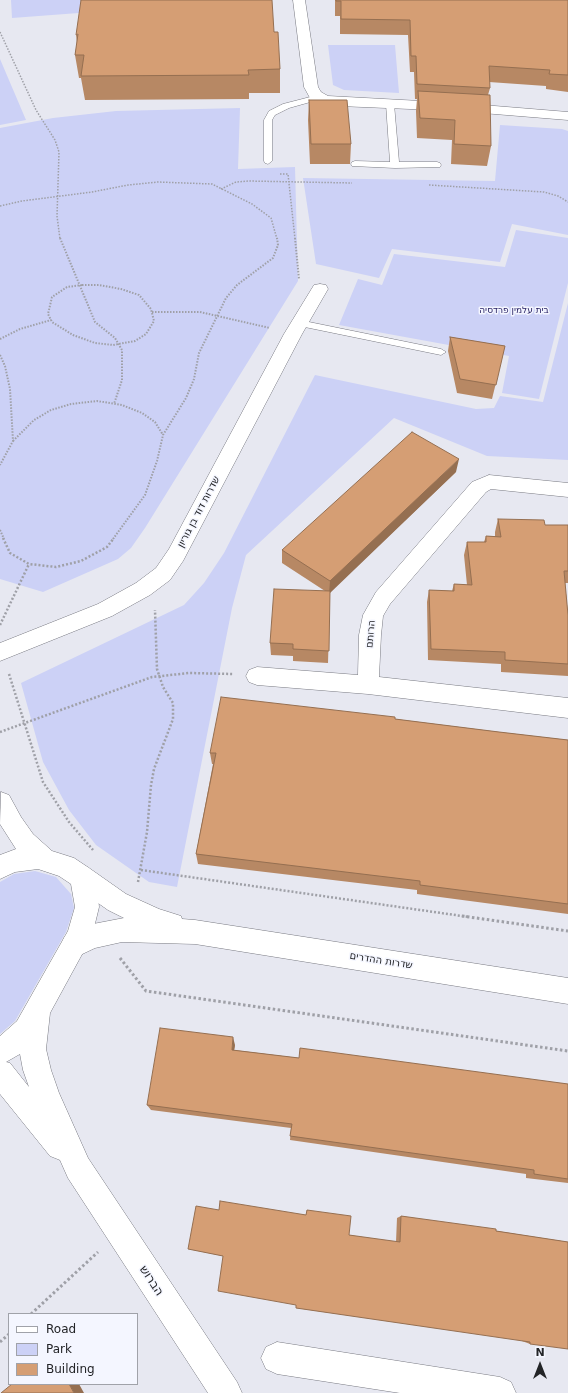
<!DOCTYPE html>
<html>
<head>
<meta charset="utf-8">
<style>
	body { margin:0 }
	#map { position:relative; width:568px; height:1393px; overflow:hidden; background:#e7e8f1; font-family:"DejaVu Sans",sans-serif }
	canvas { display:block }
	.legend { position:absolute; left:8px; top:1313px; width:130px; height:72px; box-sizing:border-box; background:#f4f6ff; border:1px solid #a0a2a9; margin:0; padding:5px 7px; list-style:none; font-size:12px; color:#232427 }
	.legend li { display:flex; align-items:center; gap:8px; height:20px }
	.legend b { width:20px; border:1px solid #a0a2a9 }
	.north { position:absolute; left:520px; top:1345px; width:40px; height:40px; -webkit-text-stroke:3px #f4f6ff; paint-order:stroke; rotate:0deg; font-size:11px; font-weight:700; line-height:16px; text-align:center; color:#232427 }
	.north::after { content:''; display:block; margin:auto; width:14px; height:18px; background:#232427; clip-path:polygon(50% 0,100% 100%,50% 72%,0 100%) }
</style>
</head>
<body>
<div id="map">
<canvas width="568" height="1393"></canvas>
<ul class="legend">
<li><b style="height:5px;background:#fff"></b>Road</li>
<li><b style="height:11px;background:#ccd1f6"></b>Park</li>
<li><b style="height:11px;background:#d59e74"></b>Building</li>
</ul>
<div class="north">N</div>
</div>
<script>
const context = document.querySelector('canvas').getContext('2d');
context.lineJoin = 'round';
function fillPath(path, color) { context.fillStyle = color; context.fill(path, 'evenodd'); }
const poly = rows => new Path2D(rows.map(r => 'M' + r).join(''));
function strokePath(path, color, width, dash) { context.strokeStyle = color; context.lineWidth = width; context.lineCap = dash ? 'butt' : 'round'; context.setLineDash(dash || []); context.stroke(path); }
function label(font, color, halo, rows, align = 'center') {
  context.font = font + ' "DejaVu Sans",Heebo,sans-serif'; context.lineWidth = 3; context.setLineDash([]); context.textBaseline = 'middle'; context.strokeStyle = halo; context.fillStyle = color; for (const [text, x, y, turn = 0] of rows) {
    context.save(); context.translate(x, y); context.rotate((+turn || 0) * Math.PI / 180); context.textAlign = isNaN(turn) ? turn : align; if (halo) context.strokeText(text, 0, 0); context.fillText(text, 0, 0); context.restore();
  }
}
fillPath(poly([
	[11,0,91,0,92,12,12,18],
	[328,45,395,45,399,93,344,90,333,85],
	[0,59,26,120,0,125],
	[240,108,238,169,295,167,298,281,145,528,131,548,118,559,43,592,0,579,0,128,53,118,116,111],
	[500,125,562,129,568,131,568,235,512,224,500,262,392,249,379,278,316,264,303,178,495,181],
	[516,230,568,238,568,283,539,399,502,393,509,356,339,325,358,279,382,285,394,254,505,267],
	[568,303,568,460,487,456,394,418,246,555,232,608,177,887,149,882,96,845,69,810,43,762,21,683,184,605,204,583,224,553,315,375,476,409,494,408,500,396,543,402],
	[35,871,56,877,71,894,74,908,66,932,15,1021,0,1034,0,882,14,874]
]), '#ccd1f6');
const service = poly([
	[318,95,321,95,321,99,289,108,275,115,272,120,272,161,268,164,265,163,264,161,264,120,269,111,283,104,318,95],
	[387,102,393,102,394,104,399,162,437,162,440,163,441,165,440,167,395,168,352,166,351,164,352,162,355,161,390,162,386,104,387,102],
	[299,320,441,349,446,352,441,355,295,325,294,323,295,321,299,320]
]);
const minor = poly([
	[293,0,305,0,318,87,321,92,328,96,458,103,568,112,568,120,458,111,339,106,320,103,310,98,304,87,293,0],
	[320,284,326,285,328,289,302,334,183,561,170,580,150,595,112,616,0,661,0,643,98,604,136,583,156,568,169,549,284,334,314,285,320,284],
	[489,475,568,483,568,497,491,489,486,492,390,604,383,616,381,635,379,677,568,698,568,718,368,694,257,685,249,682,246,676,249,670,257,667,358,675,359,635,363,615,376,592,472,482,489,475],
	[80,864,89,868,126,894,159,909,181,916,182,919,195,920,568,978,568,1004,195,944,122,942,95,948,74,958,65,954,61,945,65,936,93,924,124,918,108,910,71,884,68,876,71,868,80,864],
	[277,1342,500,1377,511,1382,516,1393,400,1393,277,1374,266,1369,261,1358,266,1347,277,1342]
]);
const tertiary = poly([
	[1,792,9,795,21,817,33,834,52,851,74,858,89,868,97,888,99,907,92,936,50,1013,46,1049,51,1070,59,1093,88,1158,237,1382,242,1393,208,1393,68,1178,60,1160,50,1156,0,1094,0,1036,17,1021,68,931,75,907,71,884,59,876,38,869,15,872,0,879,0,855,16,849,0,824,1,792],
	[20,1054,23,1070,29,1087,10,1063,6,1062,20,1054]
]);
strokePath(service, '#797a82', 1);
strokePath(minor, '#797a82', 1);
strokePath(tertiary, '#797a82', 1);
strokePath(poly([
	[0,32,36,110,55,140,59,152,57,216,60,239],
	[280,174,288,174,295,239],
	[429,185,544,192,558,196,568,202],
	[221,189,236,182,248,181,352,183],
	[0,206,22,201,92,192,128,185,158,182,212,184,252,204,271,218,277,239]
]), '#9fa0a7', 1.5, [1.5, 1.5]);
strokePath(poly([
	[60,238,95,322,115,338,122,350,122,380,114,404],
	[295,238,299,279],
	[82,285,99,285,121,289,139,295,151,309,154,321,146,334,135,341,113,345,95,343,73,335,52,322,48,314,52,297,67,287,82,285],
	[152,312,200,312,270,328],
	[0,339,20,329,51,320],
	[0,355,5,366,10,389,13,441,0,465],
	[13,441,34,420,51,410,71,404,97,401,122,405,142,413,155,422,163,435],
	[0,530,4,539],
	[113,539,145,495,157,461,163,435,186,398,194,379,199,353,226,298,237,285,273,258,278,245,277,238]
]), '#9fa0a7', 2, [1.5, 1.5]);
strokePath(poly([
	[3,538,10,553,29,564,56,567,81,561,107,547,114,538],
	[0,625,29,564],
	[9,674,43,782,69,822,93,850],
	[0,732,152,677,189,673,233,674],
	[141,870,469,917],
	[138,882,147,832,151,785,154,769,173,719,173,703,163,687,157,669,155,610]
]), '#9fa0a7', 2.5, [2, 2]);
strokePath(poly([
	[462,916,568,931],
	[120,958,146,991,568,1051],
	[31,1314,98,1252],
	[0,1342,9,1334]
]), '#9fa0a7', 3, [2.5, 2.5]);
fillPath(service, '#fff');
fillPath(minor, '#fff');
fillPath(tertiary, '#fff');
fillPath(poly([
	[335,0,568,0,568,92,546,89,546,86,489,82,490,88,488,95,491,146,487,166,451,164,452,140,417,138,416,111,417,99,415,99,414,72,410,72,408,35,340,34,340,16,335,16],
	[274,32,280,69,280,93,249,93,249,99,85,100,81,78,79,78,75,55,77,43,76,35],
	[309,100,351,144,350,164,310,164,308,120],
	[450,337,505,346,492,399,457,393,448,351],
	[456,472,330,592,328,663,293,661,293,656,271,655,270,643,325,591,282,563,282,550],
	[498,519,545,525,568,525,568,583,565,583,568,615,568,676,501,672,501,664,428,660,427,602,429,590,452,591,454,584,467,585,464,555,467,542,484,542,486,536,495,536,495,532],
	[395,719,499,732,568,740,568,914,417,894,417,890,198,864,196,854,213,764,212,764,210,753],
	[235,1045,234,1050,299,1058,568,1084,568,1183,526,1178,526,1174,290,1140,291,1128,151,1110,147,1105],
	[219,1210,306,1215,307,1210,349,1235,396,1242,397,1218,401,1216,568,1242,530,1344,522,1341,522,1340,296,1308,296,1304,223,1256,188,1249]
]), '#b78864');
fillPath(poly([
	[459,459,456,472,329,594,330,581],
	[233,1037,235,1045,233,1057,232,1050],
	[69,1384,79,1384,84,1393,74,1393]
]), '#956f51');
const building = poly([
	[81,0,272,0,274,32,278,32,280,69,248,70,249,75,81,76,84,55,75,55,78,34,76,35,81,0],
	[336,0,568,0,568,75,549,74,550,70,489,66,490,88,417,84,416,56,411,56,410,20,341,19,341,1,336,1,336,0],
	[418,91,490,95,491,146,454,144,455,120,420,118,418,91],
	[309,100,347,100,351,144,311,144,309,100],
	[450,337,505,346,496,385,460,379,450,337],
	[412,432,459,459,330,581,282,550,412,432],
	[498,519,544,520,545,525,568,525,568,571,564,571,568,615,568,664,505,660,505,652,431,649,429,590,454,591,454,584,472,585,467,542,486,542,486,536,501,537,498,519],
	[274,589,330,591,329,651,293,649,293,644,270,643,274,589],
	[221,697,395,717,395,719,499,732,568,740,568,904,420,885,420,881,196,854,216,753,210,753,221,697],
	[160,1028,233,1037,232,1050,299,1058,300,1048,568,1084,568,1179,534,1174,534,1170,290,1136,292,1124,147,1105,160,1028],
	[220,1201,306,1215,307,1210,351,1216,349,1235,400,1242,401,1216,496,1229,496,1231,568,1242,568,1349,530,1344,530,1342,296,1308,296,1305,218,1291,223,1256,188,1249,196,1206,219,1210,220,1201],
	[12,1384,69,1384,74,1393,1,1393,12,1384]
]);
fillPath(building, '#d59e74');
strokePath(building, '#956f51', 1);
label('9px', '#221c61', '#f4f6ff', [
	["בית עלמין פרדסיה",514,311]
]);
label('10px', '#232427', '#f4f6ff', [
	["שדרות דוד בן גוריון",199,512,-62],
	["הרותם",371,634,-85],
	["שדרות ההדרים",381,961,9]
]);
label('12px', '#232427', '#f4f6ff', [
	["הברוש",151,1281,57]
]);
</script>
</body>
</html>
